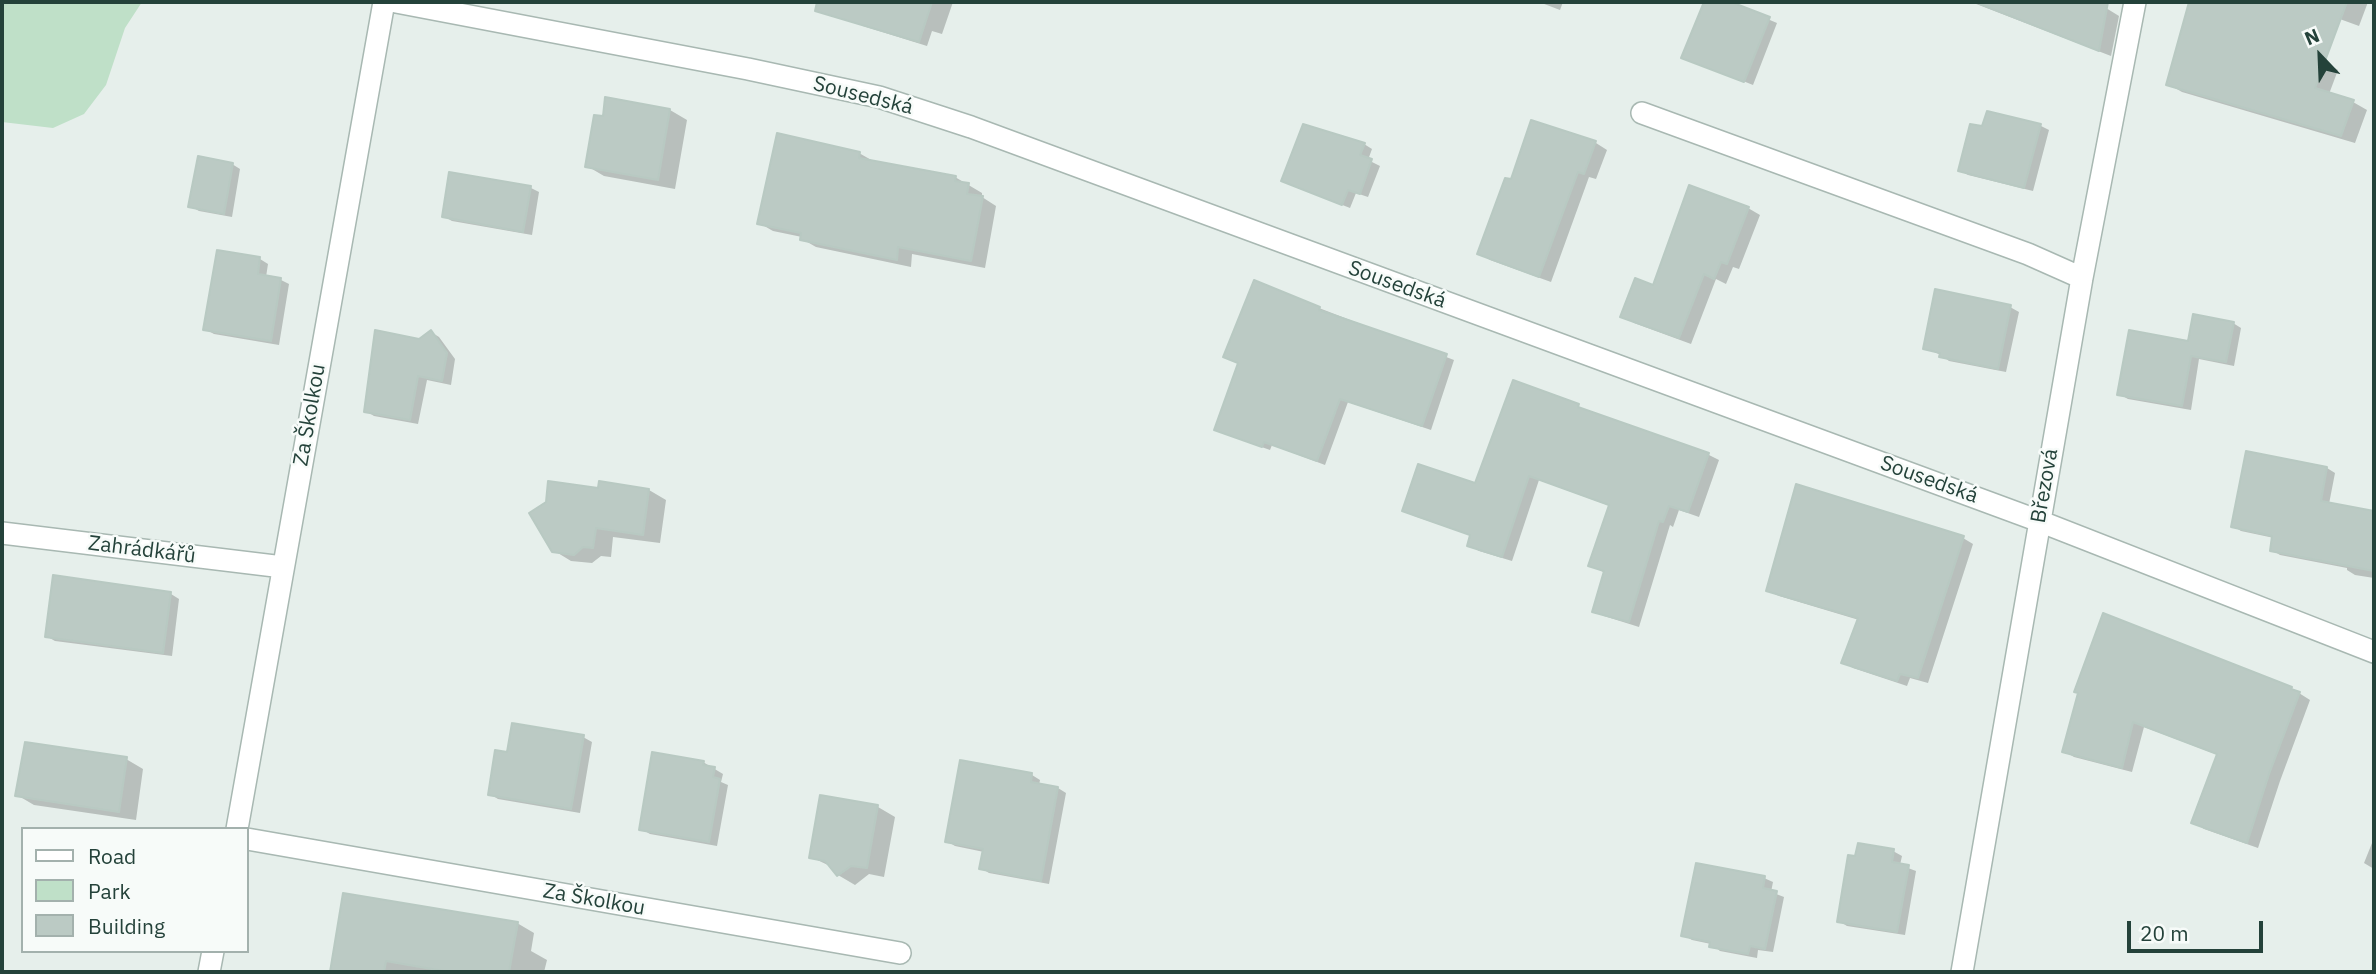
<!DOCTYPE html>
<html>
<head>
<meta charset="utf-8">
<style>
	body { margin:0 }
	#map { position:relative; width:2376px; height:974px; overflow:hidden; background:#e6efeb; font-family:"IBM Plex Sans",sans-serif }
	canvas { display:block }
	.frame { position:absolute; inset:0; border:4px solid #24423a; pointer-events:none }
	.legend { position:absolute; left:21px; top:827px; width:228px; height:126px; box-sizing:border-box; background:#f7fbf9; border:2px solid #a3b1ad; margin:0; padding:9px 12px; list-style:none; font-size:21px; color:#24423a }
	.legend li { display:flex; align-items:center; gap:14px; height:35px }
	.legend b { width:35px; border:2px solid #a3b1ad }
	.north { position:absolute; left:2285px; top:21px; width:70px; height:70px; -webkit-text-stroke:5px #f7fbf9; paint-order:stroke; rotate:337deg; font-size:19px; font-weight:700; line-height:28px; text-align:center; color:#24423a }
	.north::after { content:''; display:block; margin:auto; width:24px; height:32px; background:#24423a; clip-path:polygon(50% 0,100% 100%,50% 72%,0 100%) }
	.scale { position:absolute; left:2127px; top:921px; width:136px; height:32px; box-sizing:border-box; border:4px solid #24423a; border-top:0; padding-left:9px; font-size:21px; line-height:24px; white-space:nowrap; color:#24423a; -webkit-text-stroke:5px #f7fbf9; paint-order:stroke }
</style>
</head>
<body>
<div id="map">
<canvas width="2376" height="974"></canvas>
<div class="frame"></div>
<ul class="legend">
<li><b style="height:9px;background:#fff"></b>Road</li>
<li><b style="height:19px;background:#bfe0c8"></b>Park</li>
<li><b style="height:19px;background:#bbcac4"></b>Building</li>
</ul>
<div class="north">N</div>
<div class="scale">20 m</div>
</div>
<script>
const context = document.querySelector('canvas').getContext('2d');
context.lineJoin = 'round';
function fillPath(path, color) { context.fillStyle = color; context.fill(path, 'evenodd'); }
const poly = rows => new Path2D(rows.map(r => 'M' + r).join(''));
function strokePath(path, color, width, dash) { context.strokeStyle = color; context.lineWidth = width; context.lineCap = dash ? 'butt' : 'round'; context.setLineDash(dash || []); context.stroke(path); }
function label(font, color, halo, rows, align = 'center') {
  context.font = font + ' "IBM Plex Sans",sans-serif'; context.lineWidth = 5; context.setLineDash([]); context.textBaseline = 'middle'; context.strokeStyle = halo; context.fillStyle = color; for (const [text, x, y, turn = 0] of rows) {
    context.save(); context.translate(x, y); context.rotate((+turn || 0) * Math.PI / 180); context.textAlign = isNaN(turn) ? turn : align; if (halo) context.strokeText(text, 0, 0); context.fillText(text, 0, 0); context.restore();
  }
}
fillPath(poly([
	[2,2,142,2,125,28,106,85,84,114,53,128,2,122]
]), '#bfe0c8');
fillPath(poly([
	[860,2,953,2,942,34,932,31,927,46,863,26,854,21],
	[1539,2,1563,2,1560,10],
	[1705,2,1727,2,1777,23,1753,85,1683,57],
	[1971,2,2087,2,2106,8,2119,16,2111,56],
	[2293,2,2368,2,2359,26],
	[2324,62,2338,70,2329,94,2353,102,2367,110,2355,143,2182,92,2168,84],
	[670,110,687,120,675,189,604,176,587,166],
	[1988,113,2041,126,2049,130,2033,191,1968,175,1960,170,1983,128],
	[1532,122,1596,143,1607,150,1596,179,1589,177,1551,282,1490,260,1479,253,1512,182],
	[1364,144,1372,149,1368,160,1380,166,1368,197,1356,193,1350,208,1292,185],
	[859,153,873,161,955,177,982,193,982,197,996,206,985,268,912,254,911,267,816,247,802,239,802,237,773,231,759,223],
	[232,164,240,169,232,217,199,211,190,206],
	[451,174,531,188,539,192,532,235,452,221,443,216],
	[1748,208,1760,215,1739,269,1733,267,1726,284,1716,279,1691,344,1634,323,1622,316],
	[260,259,268,264,266,277,281,280,289,284,279,345,214,334,205,329],
	[2010,307,2019,312,2006,372,1949,361,1941,355,1925,348],
	[1319,308,1454,360,1431,430,1348,402,1325,465,1272,445,1270,450,1225,434,1240,364,1233,361],
	[2233,323,2241,328,2234,366,2199,359,2191,410,2128,399,2119,394,2189,343],
	[431,332,439,337,455,359,451,385,427,380,418,424,374,416,366,411,420,341],
	[1578,406,1588,412,1709,455,1719,460,1699,517,1679,510,1673,527,1670,525,1639,627,1604,616,1594,611,1605,573,1590,565,1610,506,1539,480,1512,561,1479,551,1469,545,1472,536,1414,516,1404,510,1476,485],
	[2327,468,2335,473,2329,504,2374,513,2374,578,2355,575,2347,570,2347,568,2280,555,2272,550,2274,538,2241,531,2233,526],
	[599,490,649,490,666,500,660,543,613,537,611,557,601,556,592,563,571,561,553,550],
	[1963,538,1973,544,1928,683,1910,678,1907,686,1853,668,1843,662,1859,620,1779,596,1768,591],
	[54,577,171,594,179,599,172,656,55,641,46,636],
	[2104,615,2291,688,2310,700,2280,781,2258,848,2204,829,2194,822,2218,755,2144,727,2132,772,2074,757,2064,751],
	[583,737,592,742,580,813,498,799,490,794,509,754],
	[126,759,143,769,136,820,34,805,17,795],
	[703,762,723,774,721,782,728,785,717,846,650,834,641,829],
	[1032,775,1040,780,1039,785,1058,788,1066,793,1049,884,989,873,981,868,984,852,955,846,947,841],
	[821,797,878,807,895,817,884,877,869,874,855,885,838,875,832,867,811,857],
	[2374,838,2374,869,2364,863],
	[1893,851,1902,856,1900,865,1916,871,1905,935,1847,926,1839,921,1857,858],
	[1764,878,1773,882,1771,892,1784,897,1773,952,1758,950,1757,958,1720,951,1711,944,1692,940,1683,935],
	[344,895,517,923,534,933,531,951,547,960,544,972,332,972]
]), '#0003');
const building = poly([
	[817,2,932,2,919,42,815,11,817,2],
	[1704,2,1731,2,1770,17,1744,82,1681,58,1704,2],
	[1980,2,2108,2,2099,51,1980,4,1980,2],
	[2189,2,2347,2,2315,88,2354,100,2341,136,2166,85,2189,2],
	[605,97,670,109,658,180,585,167,594,115,603,116,605,97],
	[1987,111,2041,124,2024,188,1958,171,1970,124,1982,126,1987,111],
	[1531,120,1596,141,1584,174,1578,172,1539,277,1477,254,1505,178,1511,179,1531,120],
	[1303,124,1365,143,1360,155,1372,159,1360,194,1348,190,1342,205,1281,181,1303,124],
	[777,133,860,152,859,158,956,176,955,181,969,183,967,194,983,196,971,261,898,247,897,260,800,240,801,233,757,224,777,133],
	[198,156,233,163,224,214,188,207,198,156],
	[449,172,531,186,523,232,442,217,449,172],
	[1689,185,1749,207,1727,264,1721,262,1714,279,1704,274,1679,338,1620,317,1635,278,1653,285,1689,185],
	[217,250,260,257,258,274,281,278,271,341,203,330,217,250],
	[1254,280,1320,307,1319,310,1447,354,1422,426,1340,399,1317,461,1264,442,1262,447,1214,430,1238,363,1223,357,1254,280],
	[1935,289,2011,305,1998,369,1939,357,1940,353,1923,349,1935,289],
	[2193,314,2234,322,2226,362,2191,356,2182,406,2117,395,2129,330,2188,341,2193,314],
	[375,330,419,339,431,330,447,353,442,381,418,376,410,420,364,412,375,330],
	[1513,380,1579,404,1578,407,1709,453,1688,512,1669,506,1663,522,1659,521,1629,622,1592,612,1604,571,1588,566,1609,505,1529,476,1502,557,1467,546,1470,535,1402,511,1418,464,1475,483,1513,380],
	[2246,451,2327,467,2321,501,2374,511,2374,571,2270,551,2272,536,2231,527,2246,451],
	[548,481,598,488,599,481,649,489,643,535,596,528,593,548,583,547,574,555,552,552,529,513,546,502,548,481],
	[1796,484,1964,536,1918,678,1900,674,1897,681,1841,663,1858,618,1766,591,1796,484],
	[53,575,171,592,163,653,45,637,53,575],
	[2103,613,2292,687,2291,689,2300,692,2269,774,2247,843,2191,823,2217,754,2133,722,2122,768,2062,752,2078,693,2074,692,2103,613],
	[512,723,584,735,571,809,488,795,495,750,507,752,512,723],
	[25,742,127,757,119,812,15,796,25,742],
	[652,752,704,761,703,765,715,767,713,777,720,779,709,842,639,830,652,752],
	[960,760,1032,773,1031,782,1058,787,1041,881,979,869,983,849,945,842,960,760],
	[820,795,878,805,867,868,851,866,837,876,825,861,809,858,820,795],
	[1858,843,1894,849,1892,862,1909,865,1897,932,1837,922,1848,855,1855,856,1858,843],
	[1696,863,1765,876,1763,888,1777,891,1765,949,1750,946,1748,954,1709,947,1710,942,1681,936,1696,863],
	[343,893,518,922,509,972,449,972,386,961,384,972,330,972,343,893]
]);
fillPath(building, '#bbcac4');
strokePath(building, '#b8c9c2', 2);
const street = poly([
	[396,2,748,69,879,97,971,127,2039,521,2374,652],
	[1642,113,2028,254,2082,278],
	[2,533,283,567],
	[237,829,384,2],
	[247,839,900,953],
	[209,972,213,951],
	[1962,972,2082,278,2135,2]
]);
strokePath(street, '#a8b8b2', 24);
strokePath(street, '#fff', 21);
label('21px', '#24423a', '#f7fbf9', [
	["Sousedská",863,96,14],
	["Sousedská",1397,285,20],
	["Za Školkou",310,415,-80],
	["Sousedská",1929,480,20],
	["Březová",2045,486,-80],
	["Zahrádkářů",142,550,7],
	["Za Školkou",594,900,10]
]);
</script>
</body>
</html>
